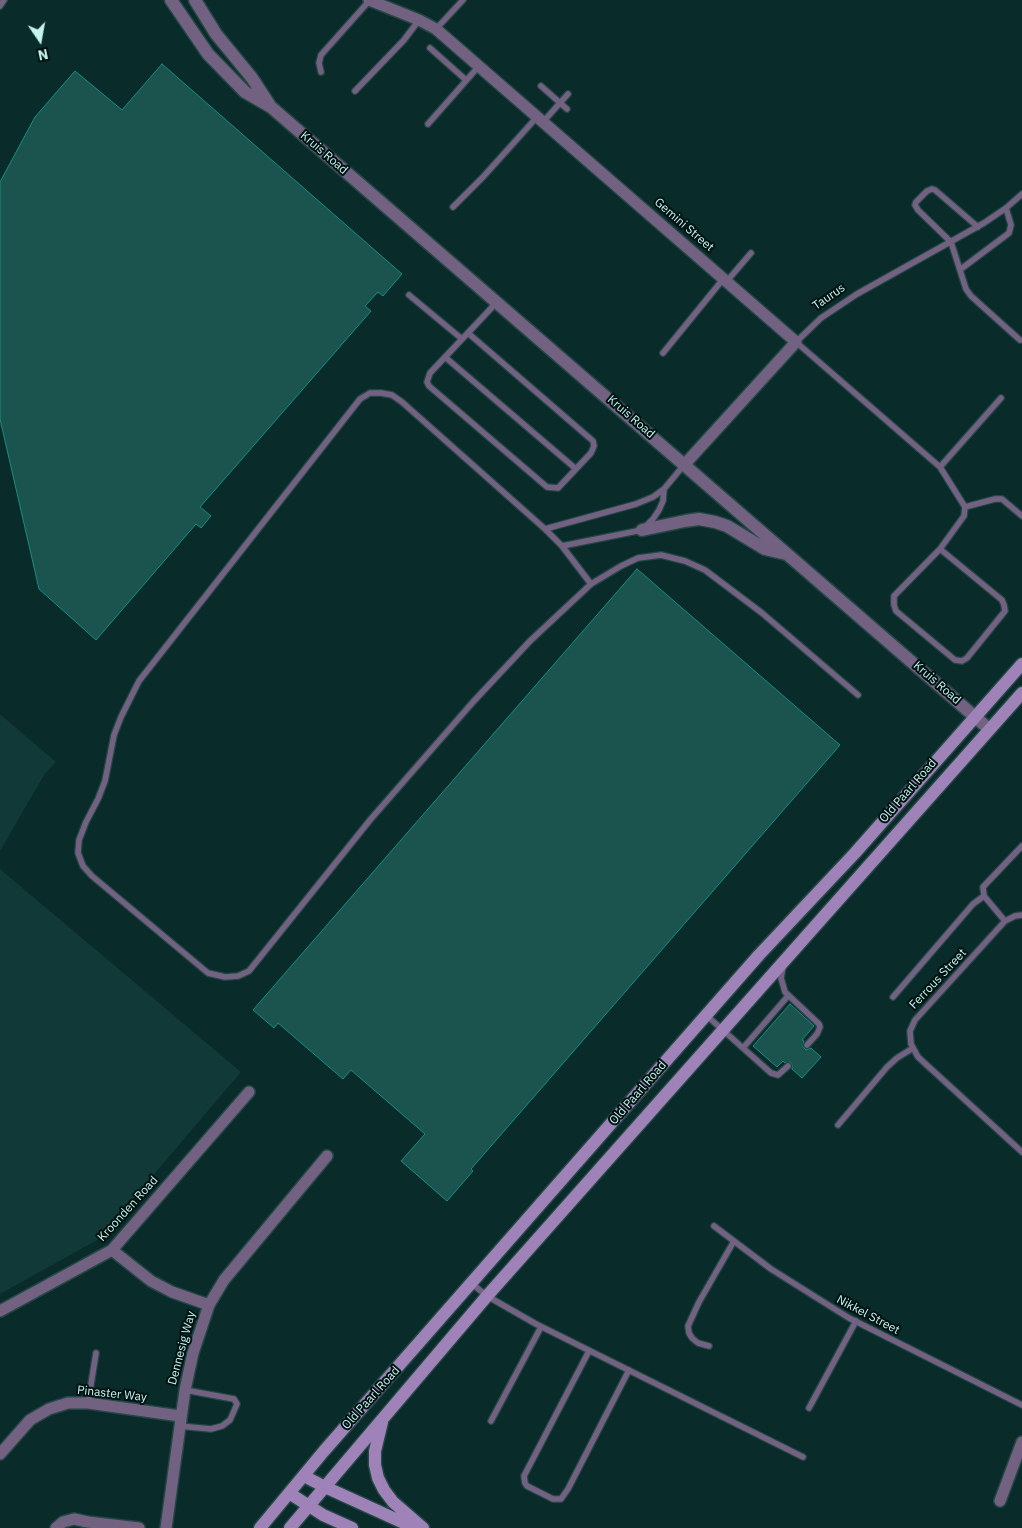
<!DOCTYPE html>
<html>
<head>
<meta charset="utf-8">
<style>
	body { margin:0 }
	#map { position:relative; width:1022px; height:1528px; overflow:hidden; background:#092b29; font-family:"IBM Plex Sans",sans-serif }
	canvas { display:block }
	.north { position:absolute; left:15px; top:15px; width:50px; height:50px; -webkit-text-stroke:4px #001211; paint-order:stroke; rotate:168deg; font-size:14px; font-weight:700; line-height:20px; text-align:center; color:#c5f4ef }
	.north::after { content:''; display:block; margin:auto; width:18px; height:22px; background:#c5f4ef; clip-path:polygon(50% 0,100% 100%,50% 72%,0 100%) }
</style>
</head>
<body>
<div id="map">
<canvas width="1022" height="1528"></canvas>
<div class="north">N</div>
</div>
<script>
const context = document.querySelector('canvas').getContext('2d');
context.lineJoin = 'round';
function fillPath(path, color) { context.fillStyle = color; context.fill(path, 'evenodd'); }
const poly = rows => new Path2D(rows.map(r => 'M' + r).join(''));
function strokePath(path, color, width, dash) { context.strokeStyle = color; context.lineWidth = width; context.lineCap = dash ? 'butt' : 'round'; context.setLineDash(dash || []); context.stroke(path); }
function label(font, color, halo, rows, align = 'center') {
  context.font = font + ' "IBM Plex Sans",sans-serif'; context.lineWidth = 4; context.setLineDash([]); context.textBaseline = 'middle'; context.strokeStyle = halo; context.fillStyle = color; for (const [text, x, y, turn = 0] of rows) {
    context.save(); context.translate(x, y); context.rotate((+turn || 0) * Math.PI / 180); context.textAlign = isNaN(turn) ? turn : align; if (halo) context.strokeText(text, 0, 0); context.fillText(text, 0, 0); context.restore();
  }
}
fillPath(poly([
	[0,714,56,762,44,775,0,851],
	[0,869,241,1072,99,1239,0,1294]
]), '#113937');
const building = poly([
	[162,64,402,274,383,296,378,292,365,306,371,311,200,507,211,516,201,528,196,524,96,640,39,589,0,419,0,182,35,117,75,71,122,110,162,64],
	[637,569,840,745,471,1169,473,1171,447,1201,401,1161,425,1134,351,1070,343,1079,278,1023,274,1028,253,1010,637,569],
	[790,1004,814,1026,802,1040,804,1041,803,1047,806,1050,811,1048,821,1057,802,1078,792,1069,792,1065,790,1062,785,1063,783,1061,777,1067,753,1046,790,1004]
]);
fillPath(building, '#1b534f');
strokePath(building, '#178e88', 1);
const service = poly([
	[0,6,4,0],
	[436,29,463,0],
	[430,48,466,80],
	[321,72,319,63,321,55,370,0],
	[541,86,567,109],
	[355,91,404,40,419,20],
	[543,122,568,94],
	[428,124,479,66],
	[453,207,483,177,537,117],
	[978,227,935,190,932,189,927,191,916,202,915,205,918,210,951,242,966,289,971,296,1020,340],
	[961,269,1009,233,1011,225,1006,208],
	[727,281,751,253],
	[409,295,462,339],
	[468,333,593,441,594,446,591,453,558,488,547,487,429,386,427,382,430,373,482,318,496,303],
	[663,353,724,278],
	[445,357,576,469],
	[940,467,1001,398],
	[965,507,995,499,1002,499,1022,516],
	[545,529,636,504,653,497,664,489,684,465],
	[562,546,642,530,653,519,659,510,663,501,664,489],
	[940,549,1002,600,1004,605,1005,611,967,658,962,661,955,660,896,611,894,605,894,596,940,549,964,516,965,507,940,467,796,342,821,318,857,294,984,223,1006,208,1022,194],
	[591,584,562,546,545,529,402,402,392,395,381,393,370,393,360,399,139,681,121,717,114,735,105,781,98,799,86,822,79,840,78,853,83,866,92,876,208,973,225,977,238,976,249,971,370,820,473,702,530,641,591,584,621,566,638,558,661,555,685,561,705,570,762,613,858,695],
	[1022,915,1015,916,1005,921,915,1020,910,1031,911,1044,918,1057,1022,1152],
	[1005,921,984,896,983,887,1022,846],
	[783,967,781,978,785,992,819,1024,820,1027,817,1034,807,1045],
	[893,997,973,904,984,896],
	[706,1015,771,1073,778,1075,788,1066],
	[743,1048,788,996],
	[838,1125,887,1067,897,1058,913,1048],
	[714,1226,771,1269,849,1318,1022,1405],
	[471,1283,487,1296,536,1324,803,1457],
	[709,1346,698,1343,692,1338,689,1333,688,1326,699,1302,734,1241],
	[589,1351,524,1476,525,1483,527,1486,553,1499,561,1499,568,1489,629,1370],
	[88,1403,96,1353],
	[809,1408,856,1321],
	[491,1421,541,1327],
	[179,1426,211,1429,222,1426,230,1420,237,1404,234,1399,185,1390]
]);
const minor = poly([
	[369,0,419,20,436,29,796,342,685,464],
	[112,1250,151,1281,172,1292,209,1305],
	[0,1311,112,1250,249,1092],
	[0,1454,30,1420,49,1409,68,1403,88,1403,180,1416],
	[1000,1501,1022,1442],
	[56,1528,63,1522,74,1519,88,1522,139,1528],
	[166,1528,185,1390,193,1353,209,1305,224,1280,327,1156]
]);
const tertiary = poly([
	[171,0,208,54,245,92,271,107,989,729],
	[195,0,216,34,252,78,269,104],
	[642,530,685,521,699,519,715,522,727,526,765,549,786,554]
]);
const secondary = poly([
	[382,1422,375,1451,375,1465,378,1478,384,1490,393,1502,423,1528],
	[304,1476,325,1487,415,1528],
	[289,1493,323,1515,352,1528],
	[260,1528,324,1451,636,1095,759,955,855,853,1022,664],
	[290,1528,487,1296,1022,693]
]);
strokePath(service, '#234745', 8);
strokePath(minor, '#234745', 14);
strokePath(tertiary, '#234745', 15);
strokePath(secondary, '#234745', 15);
strokePath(service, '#736182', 5.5);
strokePath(minor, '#736182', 11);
strokePath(tertiary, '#736182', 12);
strokePath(secondary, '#9f82b7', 12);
label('12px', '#c5f4ef', '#001211', [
	["Kruis Road",324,153,41],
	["Gemini Street",684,225,41],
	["Taurus",829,297,-35],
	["Kruis Road",631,417,41],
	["Kruis Road",937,683,41],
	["Old Paarl Road",908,791,-49],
	["Ferrous Street",938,979,-47],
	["Old Paarl Road",638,1093,-49],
	["Kroonden Road",128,1209,-48],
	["Nikkel Street",868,1315,28],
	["Dennesig Way",182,1348,-75],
	["Pinaster Way",112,1394,6],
	["Old Paarl Road",371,1398,-48]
]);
</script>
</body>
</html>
